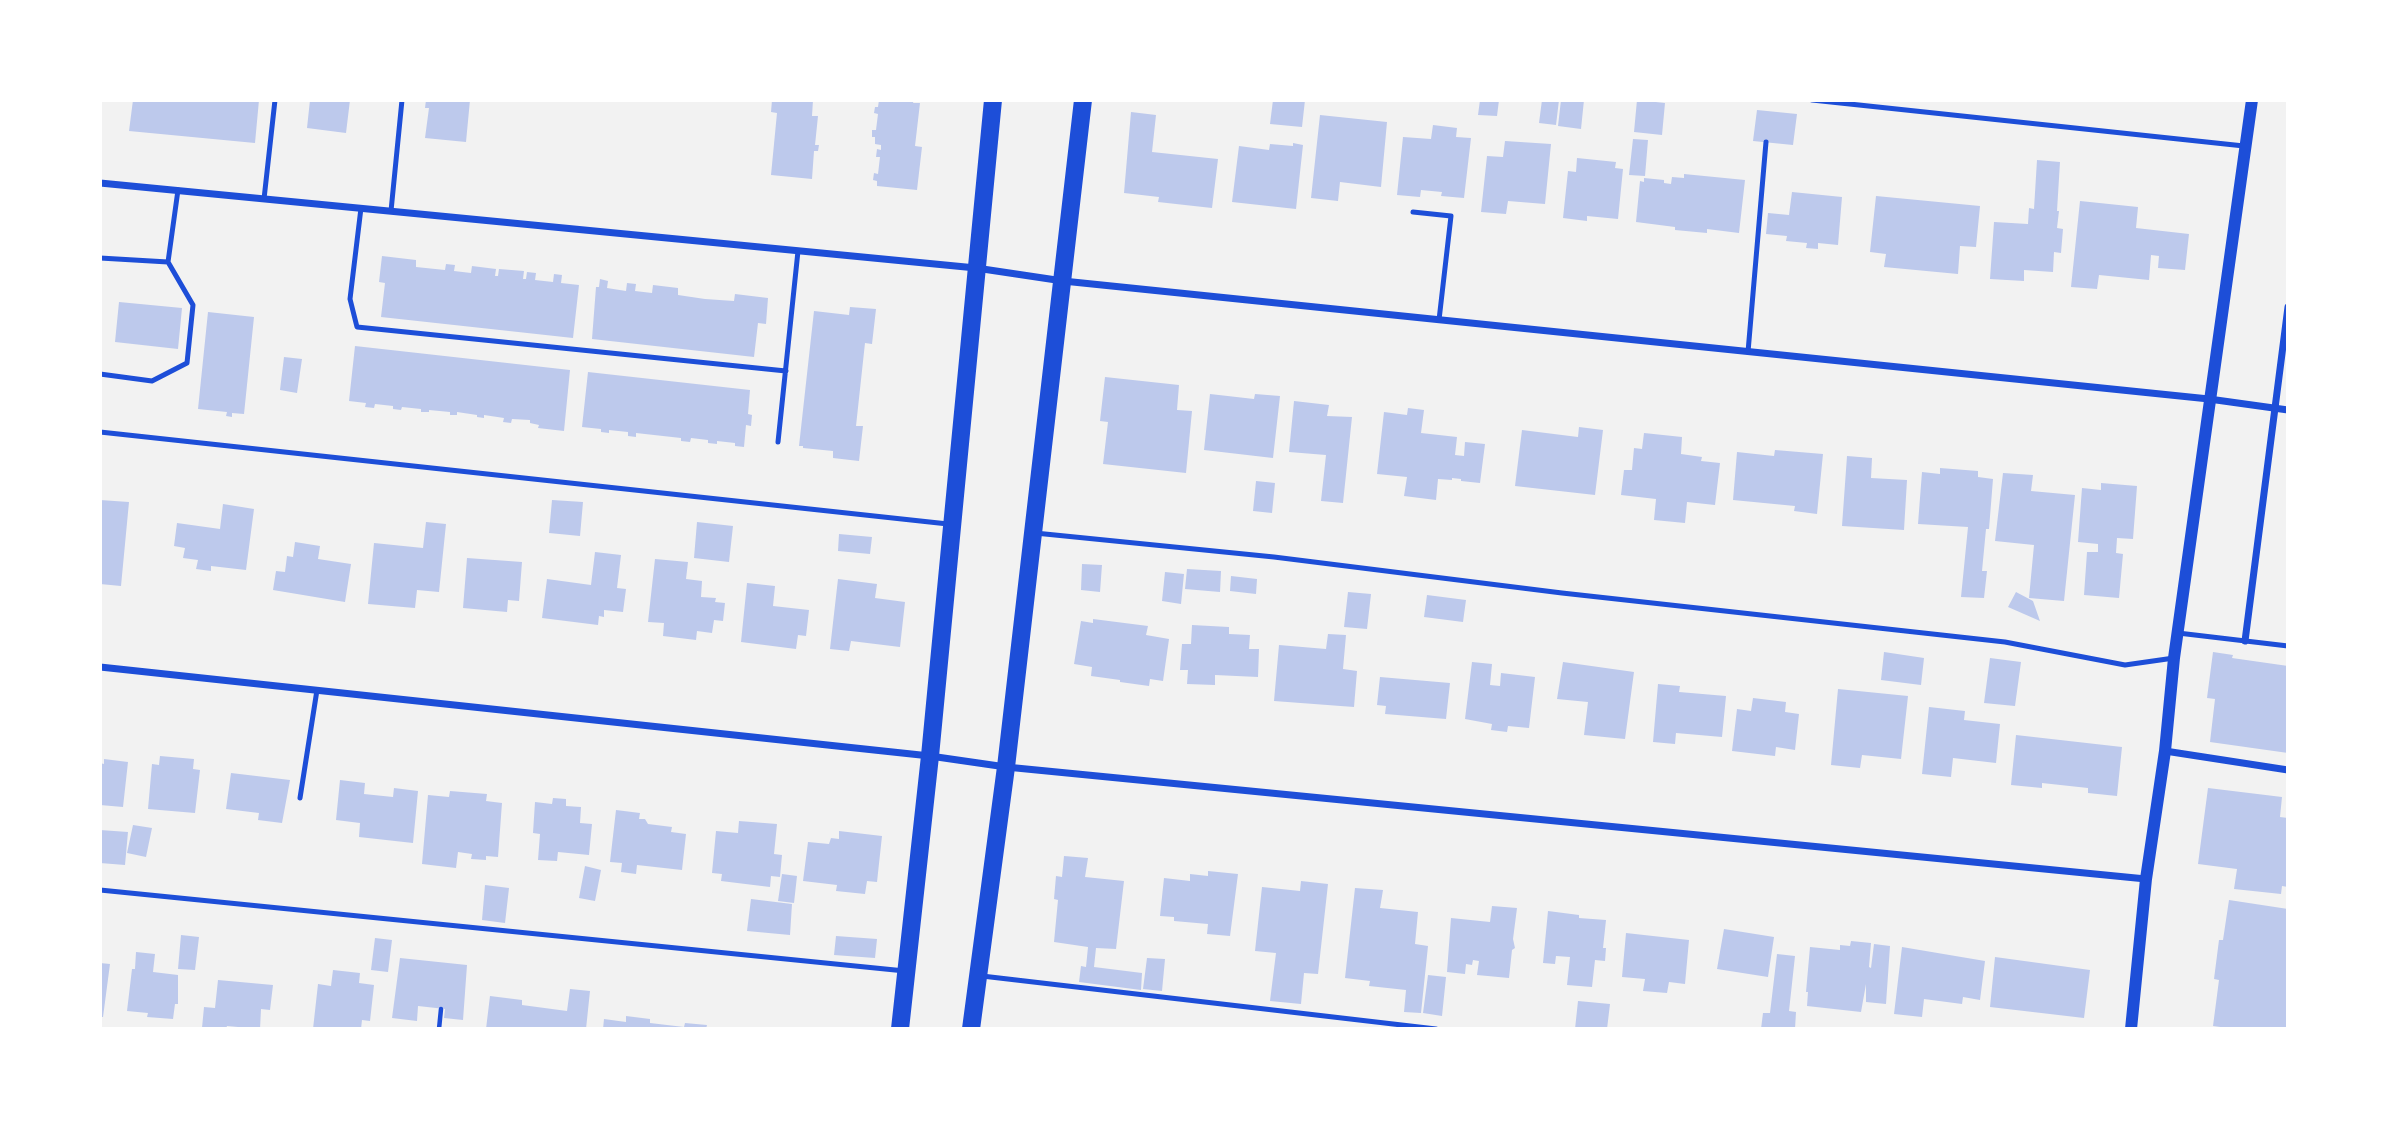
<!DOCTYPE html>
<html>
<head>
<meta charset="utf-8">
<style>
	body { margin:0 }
	#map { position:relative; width:2388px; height:1129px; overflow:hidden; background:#f2f2f2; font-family:Ubuntu,sans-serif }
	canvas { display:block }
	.frame { position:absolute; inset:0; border:102px solid #fff; pointer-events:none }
</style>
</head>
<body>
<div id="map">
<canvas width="2388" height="1129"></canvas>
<div class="frame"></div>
</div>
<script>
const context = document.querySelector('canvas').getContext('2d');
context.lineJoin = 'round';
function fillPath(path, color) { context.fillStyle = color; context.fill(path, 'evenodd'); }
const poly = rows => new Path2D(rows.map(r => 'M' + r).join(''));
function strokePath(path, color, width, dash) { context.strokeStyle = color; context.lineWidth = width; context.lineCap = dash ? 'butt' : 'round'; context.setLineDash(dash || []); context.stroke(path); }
fillPath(poly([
	[133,100,259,100,255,143,129,131],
	[310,100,350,100,346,133,307,128],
	[426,100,470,100,466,142,425,138,429,108,425,108],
	[772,100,813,100,812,116,818,116,815,145,819,145,818,151,814,151,812,179,771,175,777,113,771,112],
	[879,100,914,100,913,103,920,103,915,146,922,147,917,190,877,186,877,181,873,180,874,173,878,174,880,157,876,157,877,149,881,150,881,145,875,144,875,137,872,137,872,130,876,130,878,114,874,113,875,107,878,107],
	[1273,100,1305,100,1302,127,1270,124],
	[1480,100,1499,100,1497,116,1478,115],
	[1542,100,1559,100,1556,125,1539,123],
	[1561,100,1584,100,1581,129,1558,126],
	[1637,100,1665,103,1662,135,1634,132],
	[1757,110,1797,114,1793,145,1753,141],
	[1131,112,1156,115,1152,152,1218,159,1212,208,1158,202,1159,197,1124,193],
	[1320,115,1387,122,1381,187,1340,182,1338,201,1311,198],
	[1433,125,1457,128,1456,137,1471,138,1464,198,1441,196,1442,192,1421,190,1420,197,1397,195,1403,137,1431,139],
	[1633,139,1648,140,1645,176,1629,175],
	[1505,141,1551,144,1545,204,1508,201,1506,214,1481,212,1487,156,1503,157],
	[1293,143,1303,145,1296,209,1232,202,1239,146,1269,150,1270,144,1293,146],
	[1577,158,1616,162,1615,168,1623,169,1618,219,1587,216,1587,221,1563,218,1568,171,1576,172],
	[2037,160,2060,162,2057,211,2059,211,2057,228,2063,229,2061,253,2054,252,2053,272,2024,270,2024,281,1990,279,1994,222,2028,224,2029,208,2034,209],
	[1684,174,1745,180,1739,233,1707,229,1707,233,1675,230,1675,227,1636,222,1640,181,1644,182,1644,178,1664,180,1664,183,1671,184,1672,177,1684,178],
	[1792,192,1842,197,1838,245,1818,243,1818,249,1806,248,1807,243,1786,241,1787,236,1766,234,1768,213,1789,215],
	[1876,196,1980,206,1976,247,1960,246,1958,274,1884,267,1886,254,1870,252],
	[2080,201,2138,207,2136,228,2189,234,2185,270,2158,268,2159,256,2151,255,2149,280,2099,275,2097,289,2071,287],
	[382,256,416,260,416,267,445,270,446,264,455,265,454,271,471,273,472,266,496,269,495,276,498,276,499,269,524,271,523,279,526,279,527,272,536,273,535,280,553,282,554,274,562,275,561,283,579,285,573,338,381,317,385,283,379,282],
	[600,279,608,281,607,288,626,291,627,283,636,284,635,291,652,293,653,285,678,288,678,295,705,299,734,301,735,294,768,298,766,324,758,323,754,357,592,339,596,287,599,287],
	[119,302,182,308,178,349,115,342],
	[850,307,876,309,872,344,865,343,856,426,863,426,859,461,833,458,833,451,803,448,803,446,799,446,814,311,849,315],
	[208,312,254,317,244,414,232,413,232,417,226,416,227,412,198,409],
	[355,346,570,370,564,431,538,428,539,425,530,423,530,420,512,419,511,423,503,422,504,418,484,415,484,418,477,417,477,415,457,412,457,415,450,415,450,412,429,410,429,412,421,412,421,409,402,407,401,410,393,409,393,406,375,404,374,408,365,407,366,403,349,401],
	[284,357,302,359,297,393,280,390],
	[588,372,750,390,748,414,752,415,751,426,746,425,744,447,735,446,735,443,717,441,717,444,708,443,708,440,691,438,690,442,681,441,681,438,636,433,636,437,628,436,628,432,609,430,609,433,601,432,601,429,582,427],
	[1105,377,1179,385,1177,410,1192,411,1186,473,1103,464,1108,422,1100,421],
	[1210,394,1254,399,1255,394,1280,396,1273,458,1204,450],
	[1294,401,1329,405,1327,416,1352,417,1343,503,1321,501,1326,455,1289,452],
	[1408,408,1424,410,1421,433,1457,437,1455,455,1464,456,1465,442,1485,444,1480,483,1461,481,1461,479,1452,478,1452,480,1438,479,1436,500,1404,496,1407,477,1377,474,1384,412,1407,415],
	[1579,427,1603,430,1595,495,1515,486,1522,430,1578,437],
	[1644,433,1682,437,1681,454,1702,457,1701,461,1720,463,1715,505,1687,502,1685,523,1654,520,1656,499,1621,495,1624,470,1632,470,1634,448,1642,449],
	[1775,450,1823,454,1817,514,1794,511,1795,506,1733,500,1737,452,1774,456],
	[1847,456,1872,458,1871,478,1907,480,1904,530,1842,526],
	[1940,468,1978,471,1978,477,1993,479,1989,529,1986,529,1982,571,1987,571,1984,598,1961,597,1968,527,1918,524,1922,472,1940,474],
	[2003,473,2033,475,2031,491,2075,495,2064,601,2029,598,2034,545,1995,541],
	[1256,481,1275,483,1272,513,1253,511],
	[2101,483,2137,486,2133,539,2117,538,2116,553,2123,554,2119,598,2084,595,2087,552,2098,552,2098,544,2078,542,2082,488,2101,490],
	[100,500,129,502,121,586,100,584],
	[552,500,583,502,580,536,549,533],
	[223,504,254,509,246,570,211,566,211,571,196,569,198,560,183,558,185,548,174,546,177,523,220,529],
	[426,522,446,524,439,592,417,590,415,608,368,604,374,543,423,548],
	[697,522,733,526,729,562,694,558],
	[839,534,872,537,870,554,838,551],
	[295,542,320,546,318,559,351,564,345,602,273,590,276,571,285,572,287,556,293,557],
	[595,552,621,555,617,588,626,589,623,612,604,610,604,617,599,616,598,625,542,618,547,579,591,585],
	[467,558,522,562,519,601,508,600,507,612,463,608],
	[655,559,688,562,686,579,702,581,701,597,716,598,715,602,725,603,723,621,714,620,712,633,697,631,696,640,663,636,664,623,648,622],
	[1082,564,1102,565,1100,592,1081,590],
	[1187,569,1221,571,1220,592,1185,589],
	[1165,572,1184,574,1181,604,1162,601],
	[1231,576,1257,579,1256,594,1230,591],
	[838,579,877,584,875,598,905,602,900,647,851,641,849,651,830,649],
	[747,583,775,586,773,606,809,610,806,636,798,635,796,649,741,642],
	[1348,592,1371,594,1367,629,1344,627],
	[2016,592,2033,601,2040,621,2008,607],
	[1427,595,1466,600,1463,622,1424,617],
	[1093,619,1148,626,1146,635,1169,639,1163,681,1150,679,1149,686,1120,682,1120,680,1091,676,1092,667,1074,664,1081,621,1093,623],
	[1192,625,1229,627,1229,634,1250,635,1249,649,1259,649,1258,677,1215,675,1215,685,1187,684,1188,670,1180,670,1182,644,1191,644],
	[1328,634,1346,635,1343,669,1357,671,1354,707,1274,701,1279,645,1326,649],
	[1884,652,1924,658,1921,685,1881,680],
	[2213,652,2233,655,2232,658,2288,666,2288,753,2210,742,2215,699,2207,698],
	[1990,658,2021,662,2015,706,1984,703],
	[1472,662,1492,664,1490,685,1500,686,1501,673,1535,677,1529,728,1508,726,1507,732,1491,730,1492,724,1465,719],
	[1563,662,1634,672,1625,739,1584,735,1588,702,1557,699],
	[1380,677,1450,683,1446,719,1385,714,1386,706,1377,705],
	[1658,684,1680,686,1679,692,1726,696,1722,737,1676,733,1675,744,1653,742],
	[1838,689,1908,696,1901,759,1862,755,1860,768,1831,765],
	[1753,698,1786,702,1785,712,1799,714,1795,750,1776,747,1775,756,1732,751,1737,709,1751,711],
	[1929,707,1965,711,1964,720,2000,724,1996,763,1953,758,1951,777,1922,774],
	[2016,735,2122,747,2117,796,2088,793,2088,788,2042,783,2042,788,2011,785],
	[160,756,194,759,193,769,200,770,195,813,148,809,152,764,159,765],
	[104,759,128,762,123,807,100,805,100,763,104,764],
	[231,773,290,780,282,823,258,820,259,813,226,809],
	[340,780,365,783,364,794,393,797,394,788,418,791,413,843,359,837,360,823,336,820],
	[2208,788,2282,797,2280,817,2288,818,2288,887,2282,886,2281,894,2234,889,2237,869,2198,864],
	[450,791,487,794,486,801,502,803,498,857,486,856,486,860,471,859,472,854,458,852,456,868,422,864,428,795,449,797],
	[553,798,566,799,566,806,581,807,580,823,592,824,589,855,558,852,557,861,538,860,540,834,533,833,535,802,552,804],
	[616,810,640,813,639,819,645,819,648,824,672,827,671,832,686,834,682,870,637,865,636,874,621,872,622,863,610,862],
	[739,821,777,824,774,854,782,855,780,877,771,876,770,887,721,881,722,874,712,873,716,831,738,833],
	[133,825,152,828,146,857,127,853],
	[100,830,128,832,125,865,100,863],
	[839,831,882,836,877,882,867,881,865,894,836,891,837,885,803,881,808,842,829,844,831,838,839,839],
	[1064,856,1088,858,1085,877,1124,881,1116,949,1096,948,1094,967,1142,973,1141,990,1079,982,1081,966,1086,967,1088,947,1054,942,1058,900,1054,899,1056,876,1062,877],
	[585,866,601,870,595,901,579,898],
	[1208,871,1238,874,1230,936,1207,934,1208,924,1174,921,1174,917,1160,916,1164,878,1190,881,1190,874,1208,876],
	[782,874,797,876,794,903,778,901],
	[1301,881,1328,884,1318,974,1304,973,1301,1004,1270,1001,1276,953,1255,951,1262,887,1300,891],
	[485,885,509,888,505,923,482,920],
	[1355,888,1383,890,1380,908,1418,912,1415,944,1428,946,1421,1013,1404,1012,1406,990,1369,986,1370,981,1345,978],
	[751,899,792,904,790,935,747,931],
	[2229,900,2288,909,2288,1029,2235,1029,2213,1026,2219,980,2214,979,2219,940,2223,940],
	[1492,906,1517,908,1513,939,1515,948,1512,950,1509,978,1477,975,1479,961,1473,960,1472,965,1466,964,1465,974,1447,972,1451,918,1490,922],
	[1548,911,1579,915,1579,918,1606,920,1603,948,1606,948,1605,961,1595,960,1592,987,1567,985,1570,957,1556,956,1555,964,1543,963],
	[1724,929,1774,937,1768,977,1717,969],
	[1626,933,1689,940,1685,984,1669,982,1667,993,1643,991,1645,979,1622,977],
	[181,935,199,937,195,970,178,969],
	[836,936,877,939,875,958,834,955],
	[375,938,392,940,388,972,371,970],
	[1851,941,1871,943,1869,967,1871,968,1874,944,1890,946,1886,1004,1866,1002,1866,984,1861,1012,1807,1006,1808,992,1806,992,1810,947,1840,950,1840,945,1850,946],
	[1902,947,1985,961,1980,1000,1963,997,1962,1004,1924,999,1922,1017,1894,1014],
	[136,952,155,954,153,972,178,975,178,1004,175,1004,173,1019,147,1017,148,1013,127,1011,132,969,135,969],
	[1777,954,1795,956,1789,1011,1796,1012,1795,1029,1761,1029,1763,1013,1770,1013],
	[1995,957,2090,970,2084,1018,1990,1007],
	[400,958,467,965,463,1020,444,1018,445,1009,418,1006,417,1021,392,1018],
	[1147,958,1165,959,1162,991,1143,989],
	[100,963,110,964,103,1017,100,1017],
	[333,970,360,973,359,983,374,985,370,1021,362,1020,361,1029,313,1029,318,984,331,986],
	[1428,975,1446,977,1442,1016,1423,1013],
	[218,980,273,985,270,1010,261,1009,260,1029,227,1026,226,1029,202,1028,204,1007,215,1008],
	[570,989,590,991,586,1029,486,1029,490,996,522,1000,522,1005,567,1011],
	[1578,1001,1610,1004,1607,1029,1575,1029],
	[626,1016,650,1019,650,1023,684,1027,685,1023,707,1025,706,1029,603,1029,604,1019,626,1022]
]), '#bdc9ec');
strokePath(poly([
	[439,1029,441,1009]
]), '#1d4ed8', 4.5);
strokePath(poly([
	[1812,100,2244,146],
	[264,199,275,100],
	[361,208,350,299,357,327,786,371],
	[391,211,402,100],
	[1413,212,1451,216,1439,320],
	[100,258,168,262],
	[1748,352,1766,142],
	[100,374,152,381,187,363,193,305,168,262,178,190],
	[100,432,948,524],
	[778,442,798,251],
	[1035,533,1274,557,1562,593,2005,642,2125,665,2174,658],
	[2178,633,2288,646],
	[300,798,317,690],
	[100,890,905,971],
	[982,976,1436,1029]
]), '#1d4ed8', 5);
strokePath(poly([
	[100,183,976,268,1063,281,2209,399,2288,410],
	[2245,641,2288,307],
	[100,667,930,756,1006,767,2146,879],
	[2165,751,2288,770]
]), '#1d4ed8', 7);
strokePath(poly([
	[2131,1029,2146,879,2165,751,2174,658,2252,100]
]), '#1d4ed8', 12);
strokePath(poly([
	[900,1029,930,756,993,100],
	[971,1029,1006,767,1083,100]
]), '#1d4ed8', 18);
</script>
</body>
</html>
